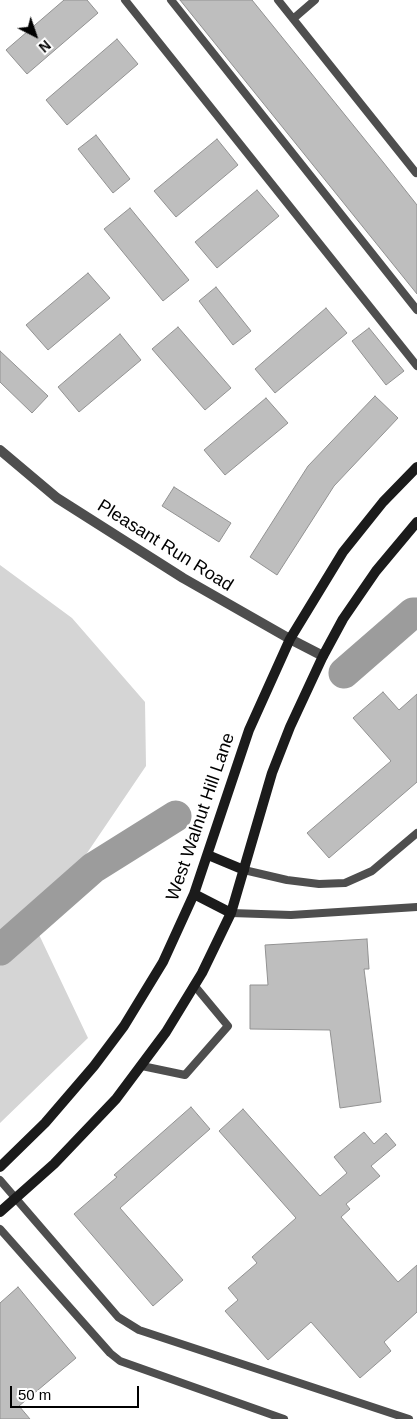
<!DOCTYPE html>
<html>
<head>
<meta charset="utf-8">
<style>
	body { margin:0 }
	#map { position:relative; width:417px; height:1419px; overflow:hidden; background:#fff; font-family:Arial,sans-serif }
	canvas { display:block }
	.north { position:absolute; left:10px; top:10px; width:50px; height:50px; -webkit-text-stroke:4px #fff; paint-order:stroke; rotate:139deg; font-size:14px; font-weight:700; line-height:20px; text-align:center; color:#000 }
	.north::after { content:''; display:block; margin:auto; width:18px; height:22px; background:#000; clip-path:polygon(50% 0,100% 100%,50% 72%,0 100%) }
	.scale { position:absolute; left:10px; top:1386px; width:129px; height:22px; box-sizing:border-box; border:2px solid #000; border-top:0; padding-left:6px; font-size:15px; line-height:18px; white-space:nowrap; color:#000; -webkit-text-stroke:4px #fff; paint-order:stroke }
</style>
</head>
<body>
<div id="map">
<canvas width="417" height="1419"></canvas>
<div class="north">N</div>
<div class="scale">50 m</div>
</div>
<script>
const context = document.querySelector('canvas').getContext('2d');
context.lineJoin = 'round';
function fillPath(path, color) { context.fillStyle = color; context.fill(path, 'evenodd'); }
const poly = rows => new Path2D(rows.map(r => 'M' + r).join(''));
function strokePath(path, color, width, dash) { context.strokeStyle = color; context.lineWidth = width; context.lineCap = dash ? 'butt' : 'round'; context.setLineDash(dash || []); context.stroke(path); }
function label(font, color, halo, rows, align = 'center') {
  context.font = font + ' Arial,sans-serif'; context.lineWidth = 5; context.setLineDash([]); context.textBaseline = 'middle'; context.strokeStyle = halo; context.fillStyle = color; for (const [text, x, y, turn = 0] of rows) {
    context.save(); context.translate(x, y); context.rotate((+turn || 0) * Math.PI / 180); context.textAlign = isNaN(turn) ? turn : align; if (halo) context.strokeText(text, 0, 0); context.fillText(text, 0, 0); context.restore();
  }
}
fillPath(poly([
	[0,565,72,618,145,702,146,766,83,859,33,922,88,1038,0,1123]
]), '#d5d5d5');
strokePath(poly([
	[344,673,413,613,417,613],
	[0,950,93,868,176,816]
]), '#9c9c9c', 31);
const building = poly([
	[64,0,87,0,98,13,27,74,6,50,64,0],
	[180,0,252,0,383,162,417,205,417,294,180,0],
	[117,39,138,64,67,125,46,100,117,39],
	[96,135,130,179,113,193,78,149,96,135],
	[217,139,238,165,176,217,154,191,217,139],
	[257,190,279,216,217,268,195,242,257,190],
	[130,208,189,280,163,301,104,229,130,208],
	[88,273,110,298,48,350,26,325,88,273],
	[216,287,251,331,233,345,199,301,216,287],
	[326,308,347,333,275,393,255,369,326,308],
	[178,327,231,388,205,410,152,349,178,327],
	[369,328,404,371,386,385,352,341,369,328],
	[120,334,141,360,79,412,58,387,120,334],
	[0,351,48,396,32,413,0,382,0,351],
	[375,396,398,418,334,486,277,575,250,557,308,466,375,396],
	[266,398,288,423,225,475,204,450,266,398],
	[174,487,231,523,219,542,162,506,174,487],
	[383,692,399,710,417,694,417,782,329,858,307,833,391,761,353,718,383,692],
	[367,939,369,969,364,969,381,1102,340,1108,330,1030,250,1029,250,985,268,985,265,945,367,939],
	[191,1107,210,1129,120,1208,183,1280,153,1306,74,1214,117,1177,114,1175,191,1107],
	[243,1109,320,1196,347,1173,334,1157,364,1132,374,1144,386,1133,396,1145,371,1166,380,1176,346,1204,350,1209,341,1217,398,1282,417,1265,417,1312,384,1342,391,1351,360,1378,311,1322,268,1360,225,1311,238,1300,228,1288,257,1263,252,1257,296,1218,219,1131,243,1109],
	[18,1287,76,1358,19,1406,30,1419,0,1419,0,1303,18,1287]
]);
fillPath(building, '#bebebe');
strokePath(building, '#929292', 1);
strokePath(poly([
	[125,0,417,366],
	[171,0,417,310],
	[278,0,416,173],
	[293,19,315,0],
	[244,870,287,880,319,884,345,883,372,871,417,833],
	[231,913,291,915,417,907],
	[142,1066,185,1075,228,1026,194,985],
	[0,1180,118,1317,139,1330,409,1419],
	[0,1229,110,1353,120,1361,284,1419]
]), '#4e4e4e', 8);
strokePath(poly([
	[290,639,323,656]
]), '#4e4e4e', 10);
strokePath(poly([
	[0,450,57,498,183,578,290,639]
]), '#4e4e4e', 10);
strokePath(poly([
	[208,855,244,870],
	[194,894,231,913],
	[0,1167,45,1123,94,1066,124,1026,163,962,194,894,249,730,290,639,343,552,383,502,417,467],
	[0,1212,54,1164,116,1099,166,1032,202,973,231,913,272,773,290,727,323,656,343,619,376,571,417,522]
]), '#1b1b1b', 10);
label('18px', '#000', '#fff', [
	["Pleasant Run Road",165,546,32],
	["West Walnut Hill Lane",201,817,-71]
]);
</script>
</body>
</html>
